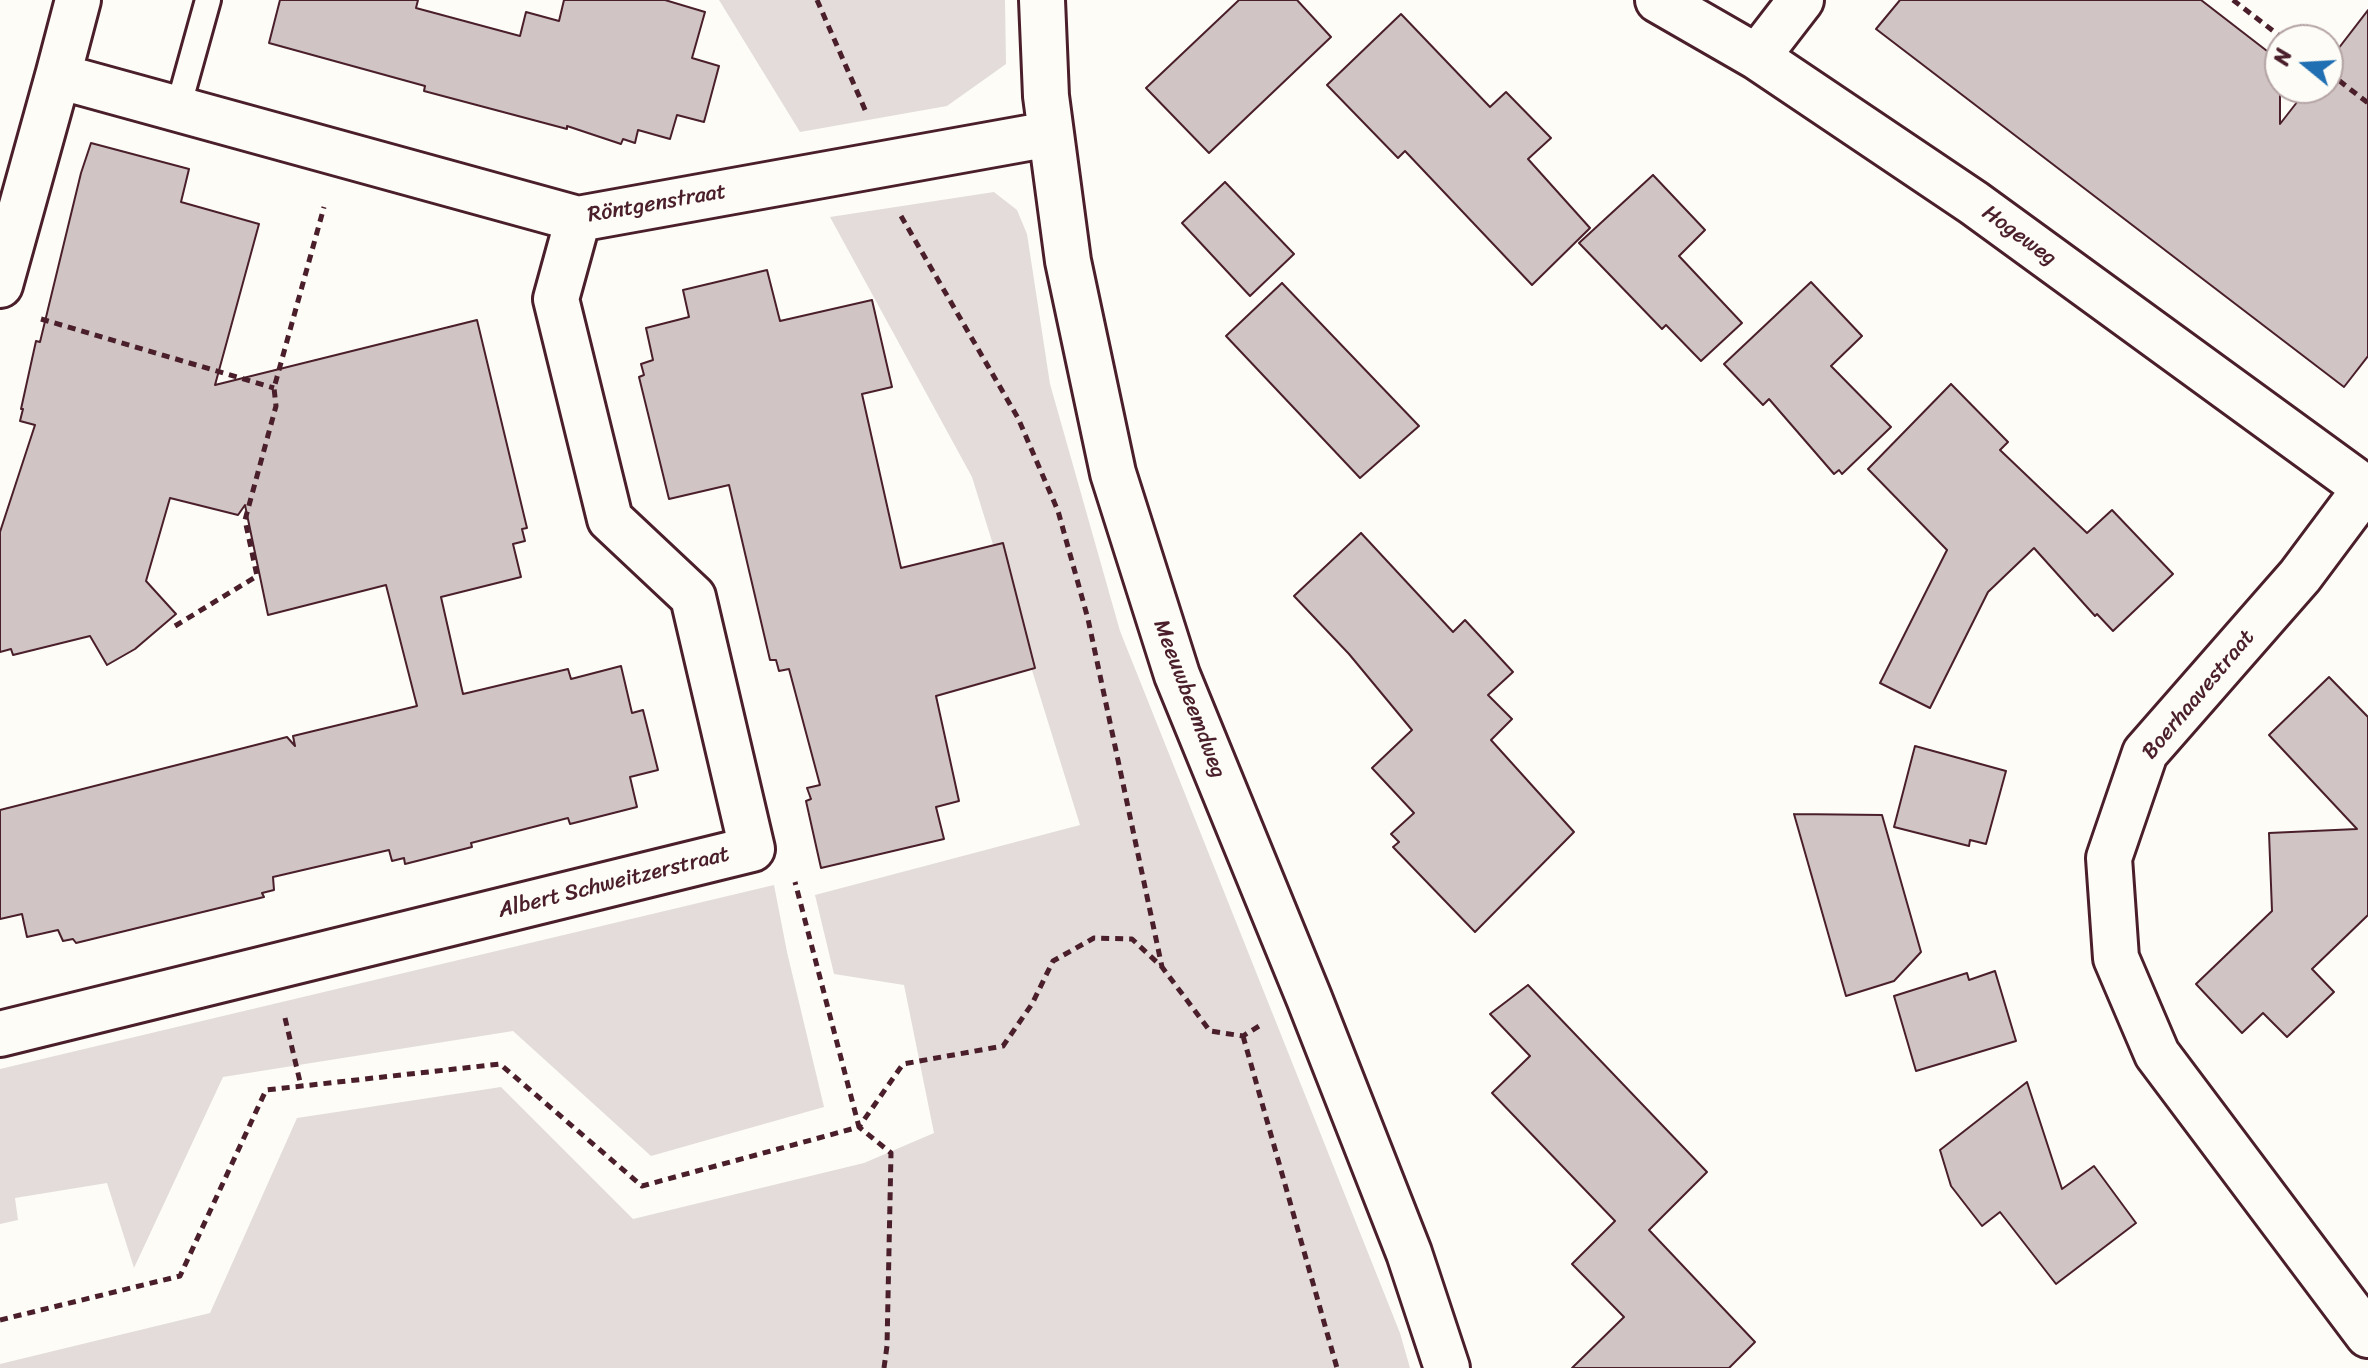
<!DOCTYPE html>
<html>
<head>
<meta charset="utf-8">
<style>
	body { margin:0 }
	#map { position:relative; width:2368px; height:1368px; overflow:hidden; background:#fdfcf7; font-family:Sriracha,sans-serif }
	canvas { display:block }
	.north { position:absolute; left:2264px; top:24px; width:80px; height:80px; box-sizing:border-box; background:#fdfcf7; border:2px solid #b5a4a5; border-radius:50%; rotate:288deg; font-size:22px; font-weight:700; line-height:32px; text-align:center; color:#4a1f2b }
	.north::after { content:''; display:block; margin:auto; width:28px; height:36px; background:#1f6fb2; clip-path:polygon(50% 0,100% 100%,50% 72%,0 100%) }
</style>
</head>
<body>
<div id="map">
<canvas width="2368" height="1368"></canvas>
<div class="north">N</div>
</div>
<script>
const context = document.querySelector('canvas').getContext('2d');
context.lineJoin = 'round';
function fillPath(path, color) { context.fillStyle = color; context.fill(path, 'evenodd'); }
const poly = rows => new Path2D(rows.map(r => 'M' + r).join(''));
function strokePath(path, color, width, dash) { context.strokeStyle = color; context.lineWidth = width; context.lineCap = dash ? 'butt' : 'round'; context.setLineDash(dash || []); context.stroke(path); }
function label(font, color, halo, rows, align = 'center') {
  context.font = font + ' Sriracha,sans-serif'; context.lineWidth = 8; context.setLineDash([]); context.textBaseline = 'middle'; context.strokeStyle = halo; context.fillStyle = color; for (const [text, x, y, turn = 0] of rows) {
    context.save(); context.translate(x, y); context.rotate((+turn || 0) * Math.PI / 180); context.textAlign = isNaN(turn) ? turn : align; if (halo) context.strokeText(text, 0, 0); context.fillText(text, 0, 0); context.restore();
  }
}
fillPath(poly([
	[719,0,1005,0,1006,64,947,106,800,132],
	[994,192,1017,210,1027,234,1050,384,1120,631,1400,1333,1410,1368,0,1368,0,1364,210,1313,297,1118,501,1087,633,1219,864,1163,934,1133,904,985,834,974,815,895,1080,825,972,477,830,217],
	[774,885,787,952,824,1107,651,1156,513,1031,223,1077,134,1268,107,1183,15,1198,18,1220,0,1224,0,1069]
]), '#e3dcda');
const building = poly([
	[280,0,418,0,416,8,520,36,526,12,559,21,564,0,665,0,705,12,692,58,719,66,704,122,677,115,670,139,638,130,635,143,623,139,621,144,567,126,567,129,424,91,425,86,269,43,280,0],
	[1239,0,1297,0,1331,37,1209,153,1146,88,1239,0],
	[1900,0,2201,0,2280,61,2280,124,2308,88,2328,88,2328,62,2368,10,2368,356,2344,387,1876,29,1900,0],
	[1401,14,1490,107,1506,92,1551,138,1528,159,1590,228,1532,285,1405,151,1398,158,1327,85,1401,14],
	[91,143,189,169,181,202,259,224,215,385,477,320,527,528,522,529,525,541,513,544,521,577,441,597,463,694,568,669,571,679,621,666,632,713,643,710,658,770,630,777,637,807,570,824,568,818,471,843,472,847,405,864,404,858,392,861,389,850,273,877,274,890,262,893,264,897,76,943,73,939,63,941,58,930,27,937,22,914,0,919,0,810,287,737,295,746,293,736,417,706,386,585,268,615,245,505,238,515,170,498,146,581,176,614,135,649,107,665,90,636,13,655,11,649,0,652,0,532,35,425,20,421,23,409,21,409,36,341,40,342,81,173,91,143],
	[1653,175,1705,230,1679,256,1742,323,1701,361,1666,325,1662,329,1579,243,1653,175],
	[1225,182,1294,254,1250,296,1182,223,1225,182],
	[767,270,780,321,872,300,892,387,862,394,901,568,1003,543,1035,668,936,696,959,801,936,807,944,839,821,868,806,801,811,799,807,788,820,785,789,669,779,671,776,660,770,660,729,485,669,499,639,377,644,375,641,364,653,360,646,328,689,317,683,290,767,270],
	[1811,282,1862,336,1831,366,1891,427,1842,474,1839,470,1834,474,1769,399,1763,405,1724,364,1811,282],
	[1282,283,1419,426,1360,478,1226,336,1282,283],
	[1951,384,2008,442,2000,450,2087,533,2112,510,2173,574,2113,631,2097,614,2095,616,2034,548,1988,592,1930,708,1880,683,1947,550,1868,469,1951,384],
	[1361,533,1453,632,1465,620,1513,672,1488,695,1512,719,1491,740,1574,832,1475,932,1393,847,1399,842,1391,834,1414,813,1372,768,1412,730,1349,654,1294,596,1361,533],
	[2329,677,2368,717,2368,915,2312,969,2334,992,2287,1037,2263,1013,2242,1033,2196,984,2272,911,2269,833,2357,829,2269,735,2329,677],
	[1915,746,2006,771,1986,844,1970,840,1969,846,1894,827,1915,746],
	[1794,814,1882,815,1921,952,1894,981,1846,996,1794,814],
	[1995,971,2016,1041,1916,1071,1894,996,1967,973,1969,980,1995,971],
	[1528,985,1707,1172,1649,1230,1755,1342,1729,1368,1572,1368,1624,1317,1572,1264,1615,1221,1492,1093,1530,1056,1490,1014,1528,985],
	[2027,1082,2062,1189,2094,1166,2136,1223,2056,1284,2000,1212,1982,1226,1951,1186,1940,1150,2027,1082]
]);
fillPath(building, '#d0c5c4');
strokePath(building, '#4a1f2b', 2);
const service = poly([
	[178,108,208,0]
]);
const minor = poly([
	[78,0,58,76,578,219,1050,134],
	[1042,0,1046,96,1068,261,1113,473,1177,675,1309,998,1409,1253,1447,1368],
	[1658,0,1757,57,1974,203,2368,490],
	[1757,57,1801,0],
	[0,285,58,76],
	[2368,485,2300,576,2145,753,2109,858,2116,958,2157,1054,2368,1335],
	[0,1034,752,849,693,597,610,519,556,299,578,219]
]);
strokePath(service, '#4a1f2b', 30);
strokePath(minor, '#4a1f2b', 50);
strokePath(poly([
	[817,0,866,112],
	[2233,0,2285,40],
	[2328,72,2368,103],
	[901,216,1018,418,1058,511,1088,619,1162,967],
	[41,319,274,388],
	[175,626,257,576,245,520,276,406,274,388,324,207],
	[285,1018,301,1086],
	[1243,1036,1337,1368],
	[0,1320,180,1276,266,1090,500,1064,642,1186,859,1127,795,882],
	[884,1368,887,1346,891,1153,859,1127,903,1064,1003,1046,1032,1004,1053,961,1094,938,1132,939,1162,967,1210,1031,1243,1036,1259,1026]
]), '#4a1f2b', 5, [8, 6]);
strokePath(service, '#fdfcf7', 24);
strokePath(minor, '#fdfcf7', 44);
label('22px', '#4a1f2b', '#fdfcf7', [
	["Röntgenstraat",657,204,-10],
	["Hogeweg",2019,236,36],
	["Boerhaavestraat",2199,695,-50],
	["Meeuwbeemdweg",1189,699,69],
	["Albert Schweitzerstraat",614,883,-14]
]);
</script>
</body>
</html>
